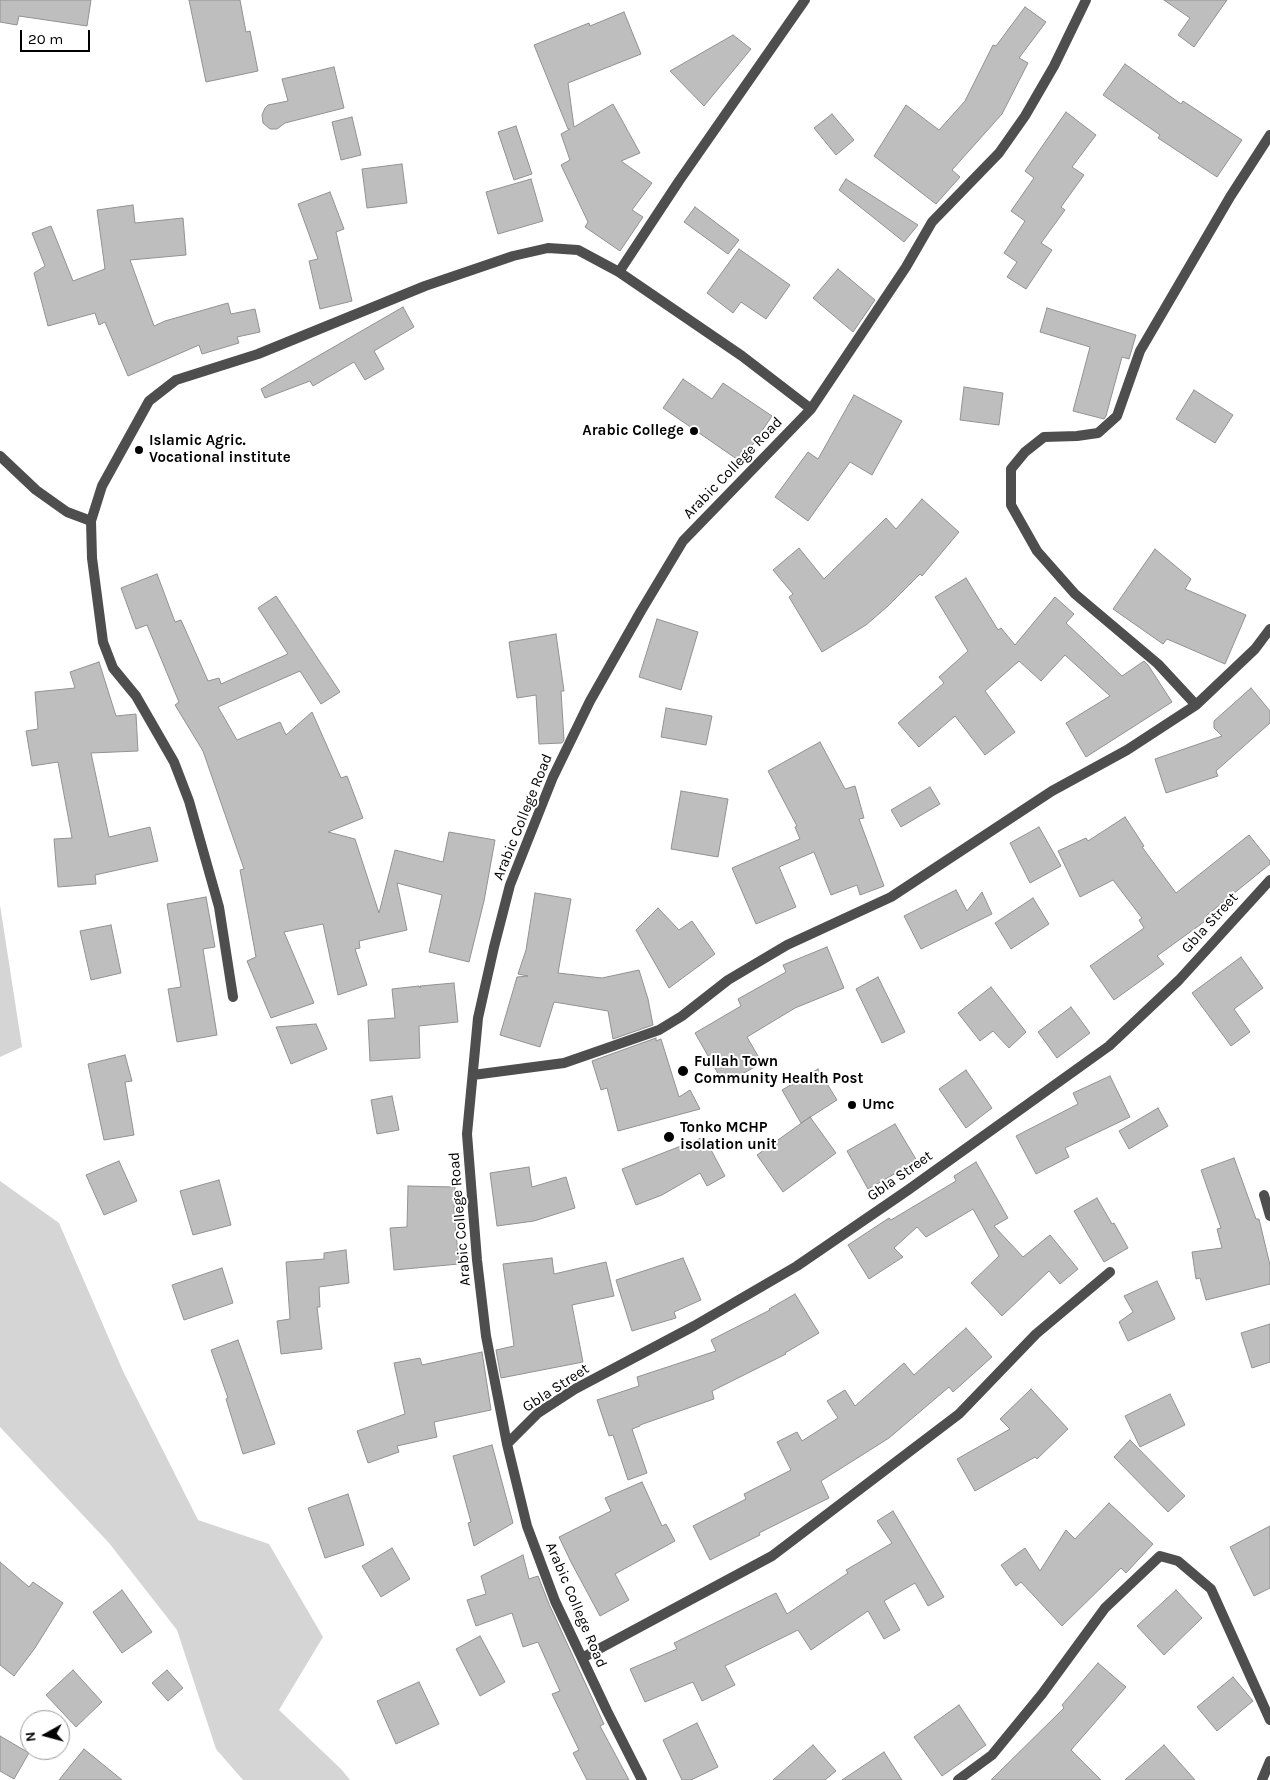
<!DOCTYPE html>
<html>
<head>
<meta charset="utf-8">
<style>
	body { margin:0 }
	#map { position:relative; width:1270px; height:1780px; overflow:hidden; background:#fff; font-family:Karla,sans-serif }
	canvas { display:block }
	.north { position:absolute; left:20px; top:1710px; width:50px; height:50px; box-sizing:border-box; background:#fff; border:1px solid #999; border-radius:50%; rotate:263deg; font-size:14px; font-weight:700; line-height:20px; text-align:center; color:#000 }
	.north::after { content:''; display:block; margin:auto; width:18px; height:22px; background:#000; clip-path:polygon(50% 0,100% 100%,50% 72%,0 100%) }
	.scale { position:absolute; left:20px; top:30px; width:70px; height:22px; box-sizing:border-box; border:2px solid #000; border-top:0; padding-left:6px; font-size:15px; line-height:18px; white-space:nowrap; color:#000; -webkit-text-stroke:4px #fff; paint-order:stroke }
</style>
</head>
<body>
<div id="map">
<canvas width="1270" height="1780"></canvas>
<div class="north">N</div>
<div class="scale">20 m</div>
</div>
<script>
const context = document.querySelector('canvas').getContext('2d');
context.lineJoin = 'round';
function fillPath(path, color) { context.fillStyle = color; context.fill(path, 'evenodd'); }
const poly = rows => new Path2D(rows.map(r => 'M' + r).join(''));
function strokePath(path, color, width, dash) { context.strokeStyle = color; context.lineWidth = width; context.lineCap = dash ? 'butt' : 'round'; context.setLineDash(dash || []); context.stroke(path); }
function label(font, color, halo, rows, align = 'center') {
  context.font = font + ' Karla,sans-serif'; context.lineWidth = 4; context.setLineDash([]); context.textBaseline = 'middle'; context.strokeStyle = halo; context.fillStyle = color; for (const [text, x, y, turn = 0] of rows) {
    context.save(); context.translate(x, y); context.rotate((+turn || 0) * Math.PI / 180); context.textAlign = isNaN(turn) ? turn : align; if (halo) context.strokeText(text, 0, 0); context.fillText(text, 0, 0); context.restore();
  }
}
fillPath(poly([
	[0,905,22,1047,0,1057],
	[0,1181,59,1223,123,1371,198,1520,269,1544,323,1637,279,1710,341,1769,350,1780,243,1780,216,1749,177,1630,109,1543,0,1427]
]), '#d5d5d5');
const building = poly([
	[0,0,91,0,87,26,19,16,17,25,0,22,0,0],
	[189,0,240,0,246,32,250,31,258,71,206,82,189,0],
	[1164,0,1227,0,1194,47,1178,35,1190,18,1164,0],
	[1025,7,1046,22,1019,58,1028,63,1002,114,952,170,960,177,936,204,874,156,906,105,939,130,965,101,993,45,996,46,1025,7],
	[624,12,641,54,568,83,574,127,613,104,640,153,621,161,652,183,632,210,643,217,620,251,585,227,588,222,561,165,570,160,561,134,570,129,568,129,534,45,589,23,590,26,624,12],
	[733,35,751,49,704,106,670,71,733,35],
	[1125,64,1181,104,1183,101,1242,140,1217,177,1158,138,1160,135,1103,95,1125,64],
	[334,67,344,108,285,123,277,129,270,129,263,123,262,115,265,108,268,105,288,101,282,79,334,67],
	[1066,112,1096,135,1072,167,1084,175,1061,207,1065,210,1041,243,1052,250,1026,289,1007,277,1017,262,1004,253,1025,221,1011,211,1034,178,1025,171,1066,112],
	[832,114,854,140,836,155,814,128,832,114],
	[352,117,361,155,341,160,332,122,352,117],
	[516,126,532,174,514,180,498,132,516,126],
	[402,164,407,203,367,208,362,169,402,164],
	[531,179,543,221,498,234,486,192,531,179],
	[846,179,918,225,904,242,839,190,846,179],
	[330,192,344,229,336,232,352,301,320,309,309,261,318,259,298,204,330,192],
	[133,205,135,223,183,218,186,255,130,260,154,326,165,321,228,303,231,314,255,309,260,332,237,337,239,343,202,354,199,345,128,376,105,322,99,325,95,313,48,326,34,273,45,266,32,233,51,226,73,281,105,269,97,210,133,205],
	[695,207,739,240,728,254,684,222,695,207],
	[739,249,790,285,766,319,741,302,733,313,707,293,739,249],
	[838,269,875,300,853,332,813,298,838,269],
	[403,307,414,327,374,351,384,369,365,380,354,362,313,386,310,381,265,398,261,389,403,307],
	[1047,308,1136,335,1129,359,1122,357,1106,416,1104,419,1073,411,1090,347,1040,332,1047,308],
	[683,379,712,399,723,383,772,416,741,462,663,408,683,379],
	[964,387,1003,393,999,425,960,420,964,387],
	[1194,390,1233,415,1215,443,1176,419,1194,390],
	[854,395,902,421,872,475,850,462,808,521,775,497,808,452,818,459,854,395],
	[922,499,959,532,922,576,920,574,888,606,866,625,822,652,789,597,793,594,773,570,799,548,824,579,886,518,896,529,922,499],
	[1155,549,1191,579,1185,589,1246,615,1225,664,1167,639,1163,644,1113,609,1155,549],
	[157,574,175,622,181,620,208,681,219,678,221,684,288,654,258,608,276,596,340,692,321,704,300,671,218,707,237,740,280,722,286,735,312,712,341,778,347,776,363,818,328,832,355,839,379,913,395,850,443,862,449,832,495,840,484,901,469,962,429,952,442,895,397,883,407,930,359,941,360,948,355,949,367,985,338,995,323,924,284,932,314,1003,271,1018,247,961,256,957,240,870,244,869,203,751,175,705,179,702,147,625,136,629,121,588,157,574],
	[966,578,998,630,1001,628,1015,645,1055,597,1074,614,1066,623,1122,676,1144,661,1148,665,1172,702,1086,757,1066,723,1110,696,1065,655,1041,681,1019,661,985,691,1015,732,985,755,955,716,919,747,898,723,944,683,939,677,968,651,935,597,966,578],
	[657,619,698,632,681,690,639,677,657,619],
	[556,634,564,691,561,691,564,740,562,743,539,744,536,695,517,698,509,642,556,634],
	[99,662,116,716,136,714,138,751,91,753,109,837,150,827,158,861,95,875,96,884,58,887,54,839,72,838,58,762,32,766,26,731,38,729,35,692,75,688,70,672,99,662],
	[1251,688,1270,711,1270,723,1216,771,1218,776,1166,793,1155,759,1222,736,1214,728,1214,721,1251,688],
	[666,708,712,716,706,745,661,737,666,708],
	[820,742,845,789,855,786,864,818,859,819,884,886,860,895,857,885,831,895,814,852,779,867,796,907,756,924,732,868,800,839,795,827,797,826,768,771,820,742],
	[930,787,940,804,901,827,891,810,930,787],
	[681,791,728,799,718,857,671,849,681,791],
	[1125,817,1144,846,1142,847,1176,893,1249,835,1270,861,1270,864,1206,916,1208,919,1157,956,1164,964,1114,1000,1090,966,1144,928,1139,920,1142,918,1113,880,1080,897,1058,851,1086,838,1088,841,1125,817],
	[1039,827,1061,866,1030,883,1010,843,1039,827],
	[956,890,967,911,982,892,992,914,921,949,904,916,956,890],
	[535,893,571,899,558,973,602,978,639,970,648,999,653,1025,613,1039,608,1011,554,1002,540,1047,500,1035,517,977,528,976,518,974,526,950,535,893],
	[206,897,215,947,203,949,217,1035,177,1042,168,989,181,987,167,904,206,897],
	[1033,898,1049,924,1011,949,995,923,1033,898],
	[658,908,679,930,692,921,715,954,669,988,636,930,658,908],
	[111,925,121,973,91,980,80,931,111,925],
	[827,947,844,988,795,1008,747,1037,762,1063,724,1084,695,1033,741,1006,738,999,786,972,783,965,827,947],
	[1241,957,1263,988,1234,1009,1250,1032,1231,1046,1192,993,1241,957],
	[878,977,905,1032,882,1043,856,989,878,977],
	[454,983,458,1022,419,1026,420,1058,370,1061,368,1020,395,1018,392,989,419,986,420,988,420,986,454,983],
	[991,987,1026,1032,1009,1048,993,1031,980,1041,958,1013,991,987],
	[1071,1007,1090,1033,1057,1058,1038,1032,1071,1007],
	[316,1024,327,1049,291,1064,276,1027,316,1024],
	[656,1038,656,1041,661,1039,679,1097,690,1090,700,1109,618,1131,607,1088,601,1090,592,1061,656,1038],
	[125,1055,132,1081,125,1082,134,1135,104,1140,88,1064,125,1055],
	[818,1069,837,1100,801,1123,782,1090,818,1069],
	[966,1070,992,1108,966,1128,939,1089,966,1070],
	[1110,1076,1130,1117,1065,1148,1069,1157,1036,1174,1016,1136,1078,1104,1073,1093,1110,1076],
	[392,1096,399,1130,377,1134,371,1100,392,1096],
	[1158,1108,1168,1126,1129,1149,1119,1131,1158,1108],
	[810,1117,836,1153,783,1192,757,1155,810,1117],
	[895,1124,917,1161,868,1189,847,1151,895,1124],
	[704,1137,725,1176,707,1186,700,1173,662,1195,636,1205,622,1169,704,1137],
	[1234,1158,1256,1219,1259,1219,1270,1265,1270,1284,1206,1300,1200,1278,1196,1279,1192,1252,1222,1248,1217,1229,1221,1228,1201,1170,1234,1158],
	[119,1161,137,1201,104,1215,86,1175,119,1161],
	[976,1162,1008,1218,994,1226,1023,1257,1050,1235,1078,1269,1060,1284,1049,1271,1002,1316,971,1283,999,1256,973,1209,926,1237,917,1227,894,1248,903,1257,869,1279,848,1245,889,1218,891,1220,956,1181,954,1176,976,1162],
	[529,1167,532,1187,566,1177,575,1208,534,1221,497,1226,490,1173,529,1167],
	[219,1180,231,1225,193,1235,180,1191,219,1180],
	[408,1186,455,1187,454,1211,459,1264,394,1270,390,1228,407,1227,408,1186],
	[1097,1198,1112,1224,1114,1223,1128,1248,1104,1262,1074,1211,1097,1198],
	[346,1250,349,1283,319,1287,320,1307,317,1307,322,1349,281,1354,277,1321,290,1319,286,1262,324,1259,324,1253,346,1250],
	[552,1258,554,1274,606,1262,614,1296,572,1305,583,1362,501,1378,496,1350,514,1346,503,1264,552,1258],
	[683,1258,701,1300,674,1312,676,1318,632,1331,616,1280,683,1258],
	[222,1268,233,1303,184,1320,172,1285,222,1268],
	[1157,1281,1175,1319,1128,1341,1119,1322,1133,1312,1124,1296,1157,1281],
	[795,1294,819,1333,785,1353,786,1354,712,1391,714,1399,640,1425,640,1426,632,1429,647,1473,628,1480,613,1435,609,1436,597,1400,639,1386,637,1377,716,1351,711,1340,770,1310,769,1309,795,1294],
	[1270,1324,1270,1362,1252,1368,1241,1333,1270,1324],
	[966,1328,992,1357,953,1392,949,1387,889,1438,821,1481,829,1498,759,1533,760,1535,710,1560,693,1526,746,1499,744,1494,791,1470,777,1442,797,1432,802,1441,838,1418,827,1401,845,1390,855,1406,904,1363,914,1375,966,1328],
	[238,1340,275,1444,243,1454,226,1399,228,1398,211,1350,238,1340],
	[482,1352,491,1410,434,1422,437,1437,397,1446,399,1452,368,1463,357,1431,405,1414,394,1363,420,1358,422,1365,482,1352],
	[1031,1389,1068,1429,1037,1459,1035,1457,975,1491,957,1459,1010,1429,1000,1419,1031,1389],
	[1170,1394,1185,1425,1140,1447,1125,1416,1170,1394],
	[1130,1440,1185,1496,1168,1512,1114,1457,1130,1440],
	[492,1445,513,1523,474,1546,468,1523,471,1522,453,1456,492,1445],
	[642,1482,662,1526,666,1524,675,1541,615,1574,629,1600,600,1616,572,1564,559,1537,611,1511,605,1498,642,1482],
	[348,1494,364,1545,325,1558,308,1508,348,1494],
	[1109,1503,1153,1544,1126,1573,1121,1568,1062,1626,1021,1582,1016,1586,1001,1565,1025,1548,1040,1571,1066,1530,1075,1539,1109,1503],
	[893,1511,944,1597,928,1606,915,1583,884,1601,900,1630,884,1639,868,1611,811,1650,798,1630,725,1666,735,1685,702,1701,693,1682,645,1702,630,1669,677,1649,674,1643,776,1593,787,1614,848,1573,846,1570,892,1543,877,1521,893,1511],
	[1270,1526,1270,1588,1254,1596,1230,1547,1270,1526],
	[392,1548,410,1579,381,1597,362,1566,392,1548],
	[523,1555,529,1579,538,1576,549,1604,604,1724,600,1726,629,1780,587,1780,573,1753,579,1750,552,1694,560,1691,538,1642,523,1647,512,1613,476,1626,467,1600,486,1594,481,1576,523,1555],
	[0,1562,29,1587,33,1582,63,1603,35,1648,14,1676,0,1665,0,1562],
	[122,1590,152,1632,122,1653,93,1612,122,1590],
	[1176,1590,1202,1618,1164,1655,1137,1626,1176,1590],
	[480,1636,505,1682,480,1696,456,1649,480,1636],
	[1098,1663,1126,1687,1071,1750,1101,1780,991,1780,1064,1708,1062,1705,1098,1663],
	[73,1670,102,1702,76,1727,46,1695,73,1670],
	[167,1670,183,1688,168,1701,152,1683,167,1670],
	[1233,1677,1253,1701,1217,1731,1197,1707,1233,1677],
	[419,1682,439,1724,396,1744,377,1701,419,1682],
	[959,1705,986,1745,942,1776,914,1737,959,1705],
	[697,1723,718,1767,691,1780,682,1780,663,1740,697,1723],
	[0,1736,29,1753,14,1779,0,1771,0,1736],
	[813,1745,836,1771,825,1780,773,1780,813,1745],
	[1164,1745,1195,1780,1125,1780,1164,1745],
	[84,1749,122,1780,59,1780,84,1749],
	[884,1752,902,1780,842,1780,884,1752]
]);
fillPath(building, '#bebebe');
strokePath(building, '#929292', 1);
strokePath(poly([
	[619,272,679,181,805,0],
	[0,456,36,490,67,512,91,521],
	[1196,705,1158,664,1075,594,1037,551,1011,505,1011,469,1025,452,1044,437,1077,436,1098,433,1117,416,1140,351,1230,197,1270,135],
	[233,997,219,907,189,801,174,762,136,696,113,668,103,642,92,558,91,521,102,486,149,401,176,380,258,354,425,286,513,256,548,248,578,250,619,272,742,356,811,409],
	[473,1075,564,1063,659,1030,682,1016,728,980,787,945,891,897,1052,791,1127,750,1196,705,1255,649,1270,629],
	[1264,1195,1270,1216],
	[507,1444,538,1413,575,1389,694,1326,797,1266,908,1190,1109,1046,1179,980,1270,880],
	[582,1658,772,1556,959,1414,1036,1334,1110,1272],
	[642,1780,607,1711,555,1601,527,1526,507,1444,486,1336,477,1260,467,1134,478,1018,494,947,510,885,553,777,590,701,641,611,683,541,811,409,906,267,932,222,999,153,1025,116,1054,66,1086,0],
	[958,1780,992,1755,1042,1694,1105,1608,1160,1556,1178,1561,1211,1589,1270,1720],
	[1262,1780,1270,1761]
]), '#4e4e4e', 10);
for (const [x, y, r, color] of [
	[694,431,5,"#000"],
	[139,450,5,"#000"],
	[683,1071,6,"#000"],
	[852,1105,5,"#000"],
	[669,1137,6,"#000"]
]) { const dot = new Path2D(); dot.arc(x, y, r, 0, 2 * Math.PI); context.fillStyle = color; context.fill(dot); strokePath(dot, '#fff', 2); }
label('bold 15px', '#000', '#fff', [
	["Arabic College",684,431,"right"],
	["Islamic Agric.",149,441],
	["Vocational institute",149,458],
	["Fullah Town",694,1062],
	["Community Health Post",694,1079],
	["Umc",862,1105],
	["Tonko MCHP",680,1128],
	["isolation unit",680,1145]
], 'left');
label('15px', '#000', '#fff', [
	["Arabic College Road",733,468,-46],
	["Arabic College Road",523,817,-68],
	["Gbla Street",1210,923,-48],
	["Gbla Street",900,1176,-35],
	["Arabic College Road",460,1219,-95],
	["Gbla Street",556,1388,-33],
	["Arabic College Road",576,1605,67]
]);
</script>
</body>
</html>
